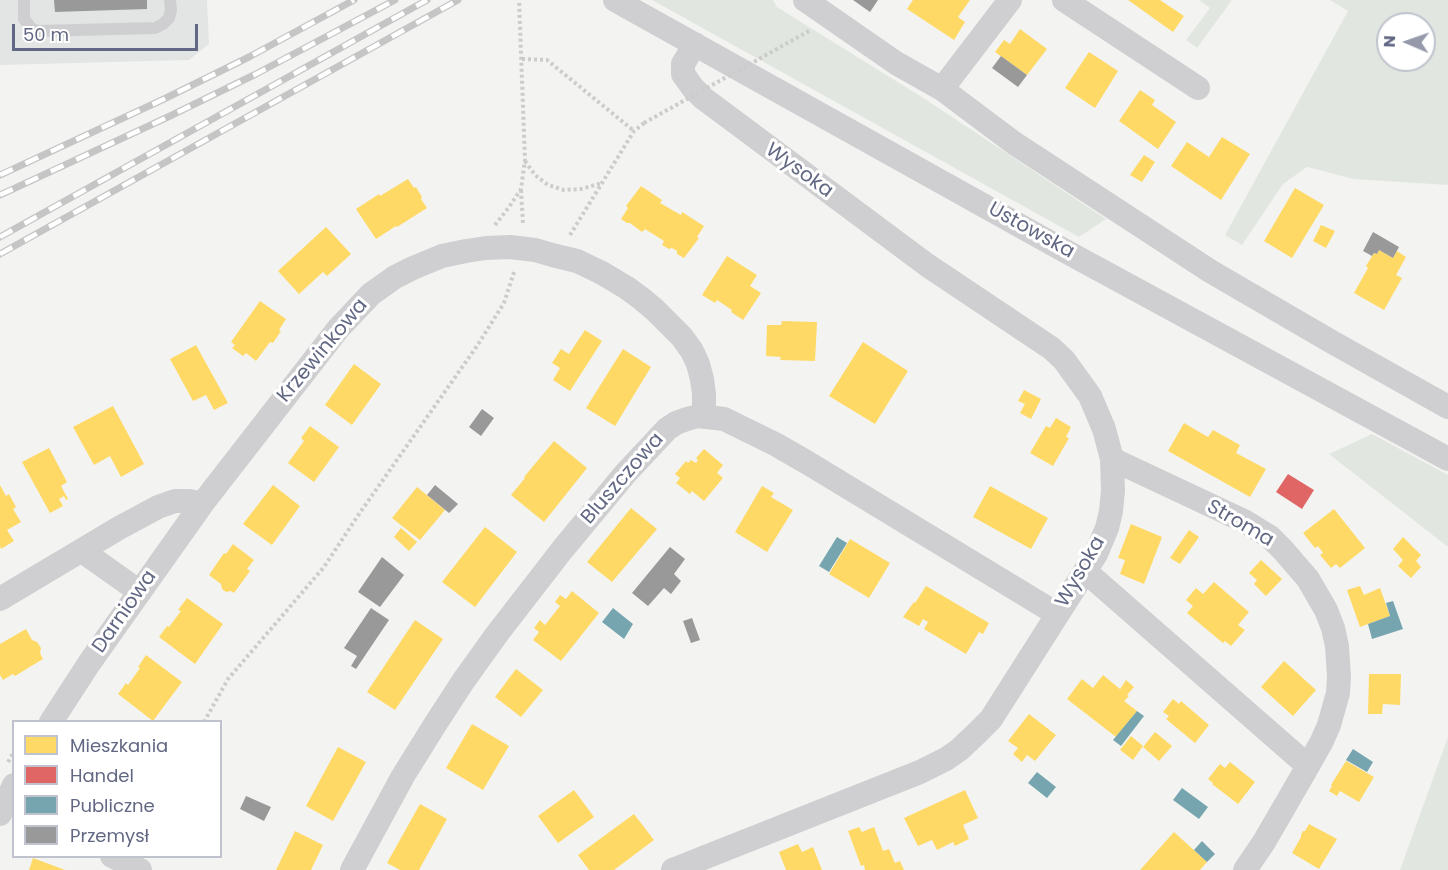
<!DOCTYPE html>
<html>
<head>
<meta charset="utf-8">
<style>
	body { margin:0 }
	#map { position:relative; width:1448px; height:870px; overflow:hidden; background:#f3f4f1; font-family:Poppins,sans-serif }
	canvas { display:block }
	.legend { position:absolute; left:12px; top:720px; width:210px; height:138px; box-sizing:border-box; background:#fff; border:2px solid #c0c3cd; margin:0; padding:8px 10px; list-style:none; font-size:18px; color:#626883 }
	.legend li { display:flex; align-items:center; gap:12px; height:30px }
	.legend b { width:30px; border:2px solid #c0c3cd }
	.north { position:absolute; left:1376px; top:12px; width:60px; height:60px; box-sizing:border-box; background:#fff; border:2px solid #c0c3cd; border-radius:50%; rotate:272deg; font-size:16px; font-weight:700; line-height:24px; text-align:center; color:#626883 }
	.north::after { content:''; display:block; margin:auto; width:21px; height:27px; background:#9599aa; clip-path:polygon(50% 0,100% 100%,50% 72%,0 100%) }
	.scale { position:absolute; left:12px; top:24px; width:186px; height:27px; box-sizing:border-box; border:3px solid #626883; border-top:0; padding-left:8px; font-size:18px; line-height:21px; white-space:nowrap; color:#626883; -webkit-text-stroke:4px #fff; paint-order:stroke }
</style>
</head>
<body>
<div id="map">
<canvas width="1448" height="870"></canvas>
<ul class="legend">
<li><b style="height:16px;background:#ffd966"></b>Mieszkania</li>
<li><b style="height:16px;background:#e06666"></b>Handel</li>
<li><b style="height:16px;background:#76a5af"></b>Publiczne</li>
<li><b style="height:16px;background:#999"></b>Przemysł</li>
</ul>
<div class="north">N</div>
<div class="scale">50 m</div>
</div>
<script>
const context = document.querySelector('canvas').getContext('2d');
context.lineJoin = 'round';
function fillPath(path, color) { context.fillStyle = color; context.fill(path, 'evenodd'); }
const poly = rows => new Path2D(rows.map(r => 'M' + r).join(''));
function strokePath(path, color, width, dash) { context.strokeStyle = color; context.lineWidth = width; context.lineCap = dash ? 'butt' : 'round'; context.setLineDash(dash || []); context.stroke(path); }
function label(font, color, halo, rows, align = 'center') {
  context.font = font + ' Poppins,sans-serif'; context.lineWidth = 6; context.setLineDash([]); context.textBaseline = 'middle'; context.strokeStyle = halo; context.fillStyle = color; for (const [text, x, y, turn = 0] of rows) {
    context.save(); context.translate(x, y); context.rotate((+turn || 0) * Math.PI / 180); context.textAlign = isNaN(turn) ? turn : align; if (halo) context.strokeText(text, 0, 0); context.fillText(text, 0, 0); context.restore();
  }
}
fillPath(poly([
	[0,0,207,0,209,44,189,60,0,65]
]), '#e3e4e4');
fillPath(poly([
	[652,0,773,0,777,7,925,99,1106,219,1079,237],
	[1199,0,1232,0,1197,48,1186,40,1210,8],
	[1330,0,1448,0,1448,185,1353,179,1307,167,1283,184,1242,245,1225,235,1348,11],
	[1388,24,1424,24,1424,60,1388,60],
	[1372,434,1448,475,1448,547,1329,454],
	[1448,737,1448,870,1400,870]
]), '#e1e7e0');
fillPath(poly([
	[913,0,970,0,958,17,965,22,954,40,907,9],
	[1128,0,1160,0,1184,16,1173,32],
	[1020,29,1047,49,1027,75,995,52,1004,40,1010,44],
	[1089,52,1118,71,1095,108,1065,88],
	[1140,90,1155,100,1152,105,1176,122,1158,149,1119,121],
	[1222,137,1250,154,1221,200,1171,166,1187,142,1209,157],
	[1144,155,1155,162,1142,182,1130,175],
	[408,179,414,188,416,187,422,197,421,199,427,208,397,227,396,226,376,239,356,209,379,194,380,196],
	[641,186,662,200,660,203,681,215,682,212,704,226,697,237,699,238,684,258,677,254,677,251,672,248,669,249,662,245,664,241,645,229,642,232,630,223,627,223,621,219,628,208,626,206],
	[1295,188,1324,205,1292,258,1264,241],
	[1321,225,1335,231,1326,248,1313,241],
	[326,227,351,254,327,276,323,272,299,294,278,271],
	[1379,250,1393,258,1397,251,1406,257,1396,275,1402,278,1384,310,1354,293,1368,268,1366,266,1374,253,1377,254],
	[727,256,757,275,750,286,761,293,743,320,731,312,732,310,717,300,715,303,702,295],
	[260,301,286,319,279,330,281,331,273,343,270,342,256,361,246,353,243,356,232,348,235,345,231,342],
	[782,321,817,322,815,361,780,360,781,357,766,356,767,325,781,325],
	[585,330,602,341,570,391,553,380,560,368,552,363,561,349,569,354],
	[863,342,908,371,875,424,829,396],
	[196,345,228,403,214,410,206,395,193,401,170,359],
	[623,349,651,367,615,426,586,408],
	[354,364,381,384,352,425,325,405],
	[1024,390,1041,399,1031,419,1020,413,1025,404,1018,401],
	[113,406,144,464,121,477,110,456,94,465,73,427],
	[1056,418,1071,427,1066,437,1069,438,1053,466,1030,453,1046,426,1050,428],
	[1184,423,1208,437,1213,430,1240,445,1236,453,1266,469,1250,497,1168,451],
	[310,426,339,447,314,482,288,463,304,441,301,438],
	[554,441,587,468,544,522,511,495,525,478,524,477],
	[49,448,67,482,61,486,68,499,66,500,64,496,59,499,63,506,50,513,22,462],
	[704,449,723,465,717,473,723,478,704,501,692,491,690,494,676,483,680,478,675,474,686,461,688,463,691,460,696,463,698,460,696,458],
	[0,485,6,496,9,494,16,507,13,509,21,522,7,530,14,541,1,549,0,546],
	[273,485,300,506,272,545,243,524],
	[762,486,774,493,771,497,793,510,767,552,735,532],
	[990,486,1048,518,1031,549,973,517],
	[417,487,445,510,420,540,392,518],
	[631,508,657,529,612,582,587,562],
	[1334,509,1365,548,1340,568,1336,564,1331,568,1320,555,1323,553,1318,546,1315,548,1303,533],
	[1131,524,1162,537,1144,584,1120,574,1125,560,1118,558],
	[485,527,517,552,475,607,442,582],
	[401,528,417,542,409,551,394,537],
	[1189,530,1199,537,1180,564,1170,558],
	[1403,537,1421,555,1416,561,1421,567,1411,578,1398,566,1403,560,1393,549],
	[850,539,890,563,869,598,829,574],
	[233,544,254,560,247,569,250,571,234,593,231,591,226,592,222,589,221,584,209,575,224,553,226,554],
	[1261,560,1282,579,1266,596,1254,584,1257,580,1249,573],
	[1214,582,1249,612,1238,625,1245,630,1231,646,1225,641,1223,643,1187,613,1193,606,1186,600,1196,588,1203,594],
	[926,586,989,623,983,634,979,632,966,654,924,629,928,622,923,619,919,626,903,617,914,602,915,603],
	[1360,586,1364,595,1380,588,1390,616,1360,627,1347,590],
	[572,591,599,613,561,661,533,640,539,632,534,628,540,620,545,625,560,606,555,602,560,595,566,599],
	[187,598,223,624,195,664,159,637,167,626,169,627,181,611,178,610],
	[415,620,443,639,395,710,367,692],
	[26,629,32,640,37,642,41,648,40,653,43,659,15,676,13,674,3,680,0,675,0,644],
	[146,655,182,682,153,721,118,694,126,683,128,685,140,668,138,667],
	[1284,661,1316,690,1293,716,1261,687],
	[516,669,543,690,521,717,495,697],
	[1369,674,1401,674,1400,705,1383,704,1382,714,1368,714],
	[1103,675,1120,689,1126,680,1134,687,1127,695,1129,696,1124,701,1137,711,1116,737,1067,699,1082,679,1093,688],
	[1173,699,1179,704,1181,701,1209,725,1195,743,1166,719,1169,716,1163,712],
	[1029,714,1056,735,1035,761,1027,755,1022,762,1013,754,1018,748,1008,741],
	[472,724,509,746,483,790,446,768],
	[1155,732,1172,746,1159,761,1143,747],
	[1131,736,1143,746,1133,760,1120,750],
	[338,747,366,762,333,821,306,806],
	[1346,761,1374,777,1359,802,1340,791,1337,796,1329,791,1332,786,1331,785],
	[1230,762,1255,782,1238,804,1212,784,1213,783,1208,779,1220,764,1225,768],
	[574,790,594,817,558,843,538,816],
	[965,790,978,818,963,825,969,839,955,846,953,842,937,850,932,840,918,846,904,818],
	[420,804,447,819,419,870,400,870,387,863],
	[634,814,654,840,614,870,589,870,578,855],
	[1309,824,1337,839,1319,869,1292,853,1301,837,1301,835,1303,831,1305,831],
	[859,827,862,832,874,827,883,851,889,849,895,863,900,861,904,870,865,870,864,865,861,866,848,831],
	[295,831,323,845,311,870,276,870],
	[1174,832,1207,862,1200,870,1140,870],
	[798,844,802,852,813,847,822,870,786,870,779,852],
	[33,858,65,870,29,870]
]), '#ffd966');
fillPath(poly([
	[1288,474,1314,490,1302,509,1276,492]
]), '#e06666');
fillPath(poly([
	[837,537,847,543,829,572,819,566],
	[1393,601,1403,629,1372,639,1368,624,1390,616,1386,603],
	[613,608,633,624,624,639,602,622],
	[1137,711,1144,716,1121,746,1113,740],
	[1353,749,1373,762,1367,772,1346,760],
	[1037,772,1056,787,1047,798,1028,783],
	[1182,788,1208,807,1199,819,1173,800],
	[1202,841,1215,854,1207,862,1194,850]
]), '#76a5af');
fillPath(poly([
	[54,0,147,0,147,9,55,12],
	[853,0,878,0,870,12],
	[1001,56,1027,75,1018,87,992,68],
	[1373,232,1399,247,1393,258,1379,250,1377,254,1374,253,1372,256,1363,251],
	[482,409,494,418,481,436,469,427],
	[435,485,458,504,449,513,427,495],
	[670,547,685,559,674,574,681,581,671,594,664,588,648,606,632,593],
	[382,557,404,575,380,607,358,592],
	[371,608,389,620,356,669,351,666,357,656,344,648],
	[692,618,700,640,691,643,683,621],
	[246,796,271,807,264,821,240,809]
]), '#999');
strokePath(poly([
	[522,59,547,60,634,131],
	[525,161,535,175,548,185,564,190,581,189,602,183],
	[521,190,523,224],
	[495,225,509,207,521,189,525,160,519,0],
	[570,235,634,131,644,123],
	[204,722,228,679,324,567,359,514,477,346,504,303,514,272],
	[8,762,14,752]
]), '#ccc', 4, [3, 3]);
strokePath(poly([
	[24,0,24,19,32,29,38,31,155,28,163,24,169,18,171,10,170,0]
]), '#cfcfd1', 12);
strokePath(poly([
	[615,0,1067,252,1448,459],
	[805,0,896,63,942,89,1014,143,1210,271,1332,342,1448,407],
	[1064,0,1198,88],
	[942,89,1010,0],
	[1112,459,1244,521,1270,537,1283,550,1308,579,1326,610,1333,628,1337,646,1339,677,1338,693,1329,725,1322,741,1308,766,1264,842,1245,870],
	[82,551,140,592],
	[1085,571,1308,766],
	[0,599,119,528,158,507,175,501,189,501,202,504],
	[51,722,90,662,202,504,338,329,371,294,395,277,413,268,442,256,466,251,486,248,510,247,535,250,556,256,577,261,602,273,627,288,642,299,655,310,682,337,692,351,698,364,702,379,704,394,704,417],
	[0,814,14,785],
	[112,856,140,870],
	[352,870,403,776,436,723,464,680,497,634,562,550,625,474,667,429,676,423,687,419,698,416,724,419,775,444,808,463,1057,614],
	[673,870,920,772,946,759,959,750,976,734,991,719,1096,554,1107,528,1111,511,1113,491,1112,459,1104,429,1090,396,1064,360,1051,348,927,265,703,98,693,88,683,74,683,64,695,44]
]), '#cfcfd1', 24);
const rail = poly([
	[0,175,164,99,249,57,354,0],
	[0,195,170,116,256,74,395,0],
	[0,237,427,0],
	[0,254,458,0]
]);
strokePath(rail, '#c5c5c6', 7);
strokePath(rail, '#fff', 4.5, [14]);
strokePath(poly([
	[644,123,809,31]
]), '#ccc', 4, [3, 3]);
label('20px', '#626883', '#fff', [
	["Wysoka",799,171,36],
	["Ustowska",1031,231,29],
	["Krzewinkowa",323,351,-50],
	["Bluszczowa",623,479,-49],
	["Stroma",1240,524,30],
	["Wysoka",1081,572,-60],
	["Darniowa",125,612,-55]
]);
</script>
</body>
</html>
